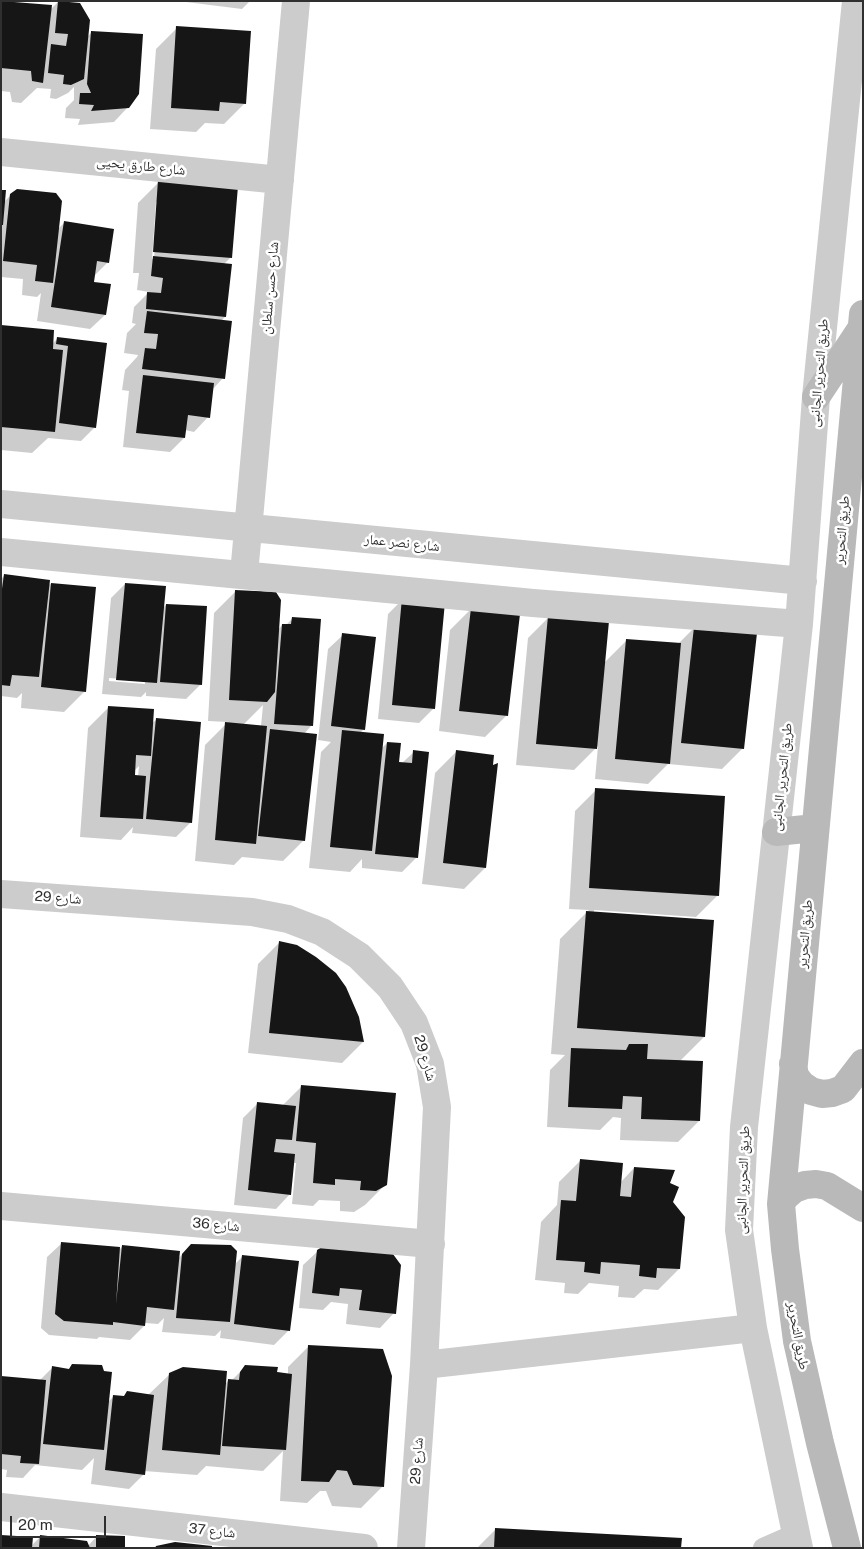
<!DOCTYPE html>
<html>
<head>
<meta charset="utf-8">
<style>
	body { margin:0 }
	#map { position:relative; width:864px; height:1549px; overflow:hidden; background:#fff; font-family:"Public Sans",sans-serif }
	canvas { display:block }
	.frame { position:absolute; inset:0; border:2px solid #2f2f2f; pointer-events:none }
	.scale { position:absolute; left:10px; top:1516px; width:96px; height:22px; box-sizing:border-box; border:2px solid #2f2f2f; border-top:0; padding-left:6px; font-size:15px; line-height:18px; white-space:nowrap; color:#2f2f2f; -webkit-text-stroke:4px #fff; paint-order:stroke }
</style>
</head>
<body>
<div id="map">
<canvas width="864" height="1549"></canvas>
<div class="frame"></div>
<div class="scale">20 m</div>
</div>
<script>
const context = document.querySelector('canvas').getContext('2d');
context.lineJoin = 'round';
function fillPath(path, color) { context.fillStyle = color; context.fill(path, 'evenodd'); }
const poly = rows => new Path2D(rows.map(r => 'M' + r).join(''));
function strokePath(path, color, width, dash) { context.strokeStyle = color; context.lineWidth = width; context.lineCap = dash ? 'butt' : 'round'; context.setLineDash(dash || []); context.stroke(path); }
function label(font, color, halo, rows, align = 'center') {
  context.font = font + ' "Public Sans","Noto Naskh Arabic",sans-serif'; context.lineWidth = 5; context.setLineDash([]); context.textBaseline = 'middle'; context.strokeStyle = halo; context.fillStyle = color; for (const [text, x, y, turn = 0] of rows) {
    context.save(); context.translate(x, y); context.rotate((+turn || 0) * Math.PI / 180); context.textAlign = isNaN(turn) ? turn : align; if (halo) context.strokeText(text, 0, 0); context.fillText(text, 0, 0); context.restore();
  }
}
fillPath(poly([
	[1,1,51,6,50,10,58,2,87,37,91,33,128,107,114,122,78,125,80,119,65,118,66,108,74,100,74,87,68,93,56,99,50,98,51,89,37,88,21,103,12,102,10,92,1,91],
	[178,1,250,1,242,9],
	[177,28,245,103,224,124,205,123,196,132,150,129,156,49],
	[159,182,231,257,224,264,225,317,221,321,223,378,212,390,208,417,194,432,185,430,184,438,170,452,123,447,129,391,122,390,125,370,137,357,138,355,124,353,127,333,136,324,132,323,134,307,149,292,137,290,139,273,133,273,138,203],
	[156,202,158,202,154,259,152,259],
	[1,191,3,203,11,195,58,229,65,222,108,262,94,276,92,283,105,315,90,329,37,321,41,293,37,297,22,295,23,279,1,277],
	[1,326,52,344,58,338,105,344,95,427,81,441,48,438,32,453,1,450],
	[4,576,48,584,94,589,85,691,64,712,21,708,22,693,17,698,1,696,1,579],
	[125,584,162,609,166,605,201,684,186,699,146,696,146,692,141,697,102,694,111,598],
	[109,678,145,681,145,684,109,681],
	[235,592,278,630,282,625,286,625,292,619,311,726,304,734,304,840,283,861,242,857,234,865,195,861,205,745,228,722,208,721,214,613],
	[263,705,261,726,243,725],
	[403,599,434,708,419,723,378,719,388,614],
	[471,609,506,716,485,737,439,731,450,630],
	[549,617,604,663,627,640,678,644,694,628,743,748,722,769,668,764,648,784,595,779,598,746,574,770,516,765,528,638],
	[343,635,363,730,360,733,381,749,387,743,398,763,402,763,414,752,416,858,402,872,362,868,362,859,350,872,309,868,321,752,331,742,318,740,328,649],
	[109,707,151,724,156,720,191,822,176,837,132,833,133,827,121,840,80,837,88,728],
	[139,766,138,777,133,776,134,771],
	[456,752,485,868,464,889,422,884,435,773],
	[596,790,717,896,696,917,594,910,594,913,704,1037,679,1062,699,1121,678,1142,620,1140,621,1118,613,1117,600,1130,547,1127,550,1070,565,1055,551,1054,560,939,589,910,569,909,575,811],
	[279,943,358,1017,363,1042,342,1063,248,1053,258,964],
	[301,1087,386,1184,365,1205,354,1212,340,1211,340,1201,319,1200,313,1206,292,1204,296,1163,293,1163,290,1194,276,1209,234,1205,243,1118,258,1103,282,1106],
	[580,1161,620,1183,634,1168,668,1184,679,1269,658,1290,644,1289,634,1298,618,1297,619,1286,589,1283,578,1294,564,1293,565,1283,535,1280,541,1222,557,1205,559,1182],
	[62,1243,118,1251,122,1247,178,1259,191,1245,235,1264,243,1256,289,1330,274,1345,220,1338,221,1330,215,1336,162,1332,164,1318,158,1324,145,1323,144,1326,130,1340,99,1337,97,1339,49,1335,41,1328,47,1257],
	[318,1251,394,1313,380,1328,346,1324,348,1304,331,1302,323,1310,299,1308,303,1265],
	[309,1346,382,1487,361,1508,332,1506,326,1491,320,1491,307,1503,280,1501,283,1451,263,1471,206,1466,197,1475,144,1471,144,1474,129,1489,91,1484,94,1458,82,1470,35,1465,23,1478,6,1477,7,1470,1,1469,1,1378,39,1381,52,1368,68,1370,72,1365,108,1402,114,1396,123,1397,127,1393,148,1395,170,1374,225,1384,229,1380,231,1381,246,1366,288,1374,288,1367],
	[496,1529,680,1548,477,1548],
	[41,1536,88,1546,97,1536,124,1548,1,1548,31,1546]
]), '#0003');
fillPath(poly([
	[1,1,52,5,43,83,32,81,31,71,1,68],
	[58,1,80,3,90,20,84,79,71,85,63,84,64,75,48,73,51,44,66,46,68,34,55,33],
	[176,26,251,31,246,104,220,102,219,111,171,108],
	[91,31,143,34,139,94,129,108,91,111,94,105,79,104,80,93,91,93,87,84],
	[158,180,238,186,232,258,153,252],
	[17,189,56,193,62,201,53,283,35,281,37,265,3,261,10,194],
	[1,190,6,190,3,225,1,225],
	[64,221,114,229,109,263,97,261,94,282,111,284,106,315,51,307],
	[153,256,232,264,226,317,146,309,147,292,161,293,163,278,151,276],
	[147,311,232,321,225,379,142,369,145,348,156,349,158,334,144,333],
	[1,325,54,330,53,349,63,350,55,432,1,427],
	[57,337,107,343,96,428,59,423,68,346,56,344],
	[143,375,214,383,210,418,188,415,185,438,136,433],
	[4,574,50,580,39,677,12,675,10,686,1,685,1,596],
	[51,583,96,587,86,692,41,687],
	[125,583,166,586,157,683,116,680],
	[235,590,276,592,281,600,275,692,267,702,229,700],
	[402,598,445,602,435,709,392,705],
	[166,604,207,606,202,685,160,682],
	[471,608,520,614,508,716,459,711],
	[548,616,609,621,597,749,536,744],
	[292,617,321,619,313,726,274,724,282,624,291,624],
	[694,627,757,633,744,749,681,743],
	[342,633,376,637,365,730,331,726],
	[626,639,681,643,670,764,615,759],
	[108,706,154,709,151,756,136,755,135,775,146,776,143,819,100,817],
	[156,718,201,722,192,823,146,819],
	[225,722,267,726,256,844,215,840],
	[270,729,317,734,305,841,258,836],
	[342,730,384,734,372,851,330,847],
	[387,742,401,743,399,762,412,763,413,750,429,752,418,858,375,854],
	[456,750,494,755,493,765,498,763,486,868,443,863],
	[595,788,725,796,719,896,589,888],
	[586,911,714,920,705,1037,577,1028],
	[279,941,297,945,316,957,336,973,346,987,359,1017,364,1042,269,1033],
	[629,1044,648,1044,647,1059,703,1061,700,1121,641,1119,642,1097,623,1096,622,1109,568,1107,571,1048,626,1050],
	[301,1085,396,1093,387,1185,376,1191,360,1190,361,1181,335,1179,335,1185,313,1183,316,1143,296,1141],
	[257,1102,296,1106,292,1140,276,1139,274,1152,295,1154,291,1195,248,1190],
	[580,1159,623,1163,620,1196,631,1197,634,1167,675,1170,670,1183,679,1187,673,1202,685,1217,680,1269,657,1268,656,1278,639,1276,640,1265,601,1262,600,1274,584,1272,585,1262,556,1260,561,1200,576,1201],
	[61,1242,120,1247,116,1304,122,1245,180,1251,174,1310,147,1307,145,1326,113,1322,113,1325,64,1321,55,1314],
	[329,1243,390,1250,401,1265,396,1314,359,1310,362,1290,340,1288,339,1296,312,1293,317,1250],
	[191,1244,231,1245,237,1251,230,1322,176,1318,182,1254],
	[242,1255,299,1261,290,1331,234,1324],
	[308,1345,383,1349,392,1376,384,1487,353,1485,347,1471,337,1470,329,1482,301,1481],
	[72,1364,102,1365,104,1371,112,1372,104,1450,43,1444,52,1366,69,1369],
	[245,1365,278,1367,277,1372,292,1374,286,1450,222,1446,228,1379,239,1380,240,1372],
	[183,1367,227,1371,220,1455,162,1450,169,1373],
	[1,1376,46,1380,39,1464,20,1463,21,1456,1,1454],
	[127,1391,154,1395,145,1475,105,1470,113,1395,124,1396],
	[495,1528,682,1538,681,1548,494,1548],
	[1,1535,33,1537,32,1548,1,1548],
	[40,1535,87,1541,90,1548,39,1548],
	[96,1535,125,1536,125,1548,96,1548],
	[175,1542,212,1546,212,1548,155,1548,156,1546]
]), '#161616');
strokePath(poly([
	[763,1548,795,1534]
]), '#ccc', 20);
strokePath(poly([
	[1,152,280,180],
	[1,504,803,581],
	[1,552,533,603,799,624],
	[244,574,296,1],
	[1,894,252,912,288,919,322,932,359,956,390,987,414,1023,430,1064,437,1107,424,1365,411,1548],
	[1,1206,431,1244],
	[424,1365,753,1328],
	[1,1507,364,1548],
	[799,1548,753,1328,739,1230,744,1127,799,624,816,397,856,1]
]), '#ccc', 28);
strokePath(poly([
	[816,397,859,332],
	[776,832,815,828],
	[793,1064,795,1076,802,1085,811,1091,822,1094,832,1093,843,1089,863,1063],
	[781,1204,785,1197,794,1189,805,1185,816,1184,827,1186,863,1208],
	[847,1548,820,1443,797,1341,785,1249,781,1204,863,314]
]), '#b9b9b9', 28);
label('14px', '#2f2f2f', '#fff', [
	["شارع طارق يحيى",141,166,6],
	["شارع حسن سلطان",270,288,-85],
	["طريق التحرير الجانبى",819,373,-85],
	["طريق التحرير",842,530,-85],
	["شارع نصر عمار",402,543,6],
	["طريق التحرير الجانبى",782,777,-84],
	["شارع 29",58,898,4],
	["طريق التحرير",805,934,-85],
	["شارع 29",425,1058,73],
	["طريق التحرير الجانبى",743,1180,-88],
	["شارع 36",216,1225,5],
	["طريق التحرير",798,1336,80],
	["شارع 29",417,1461,-86],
	["شارع 37",212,1531,6]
]);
</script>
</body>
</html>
